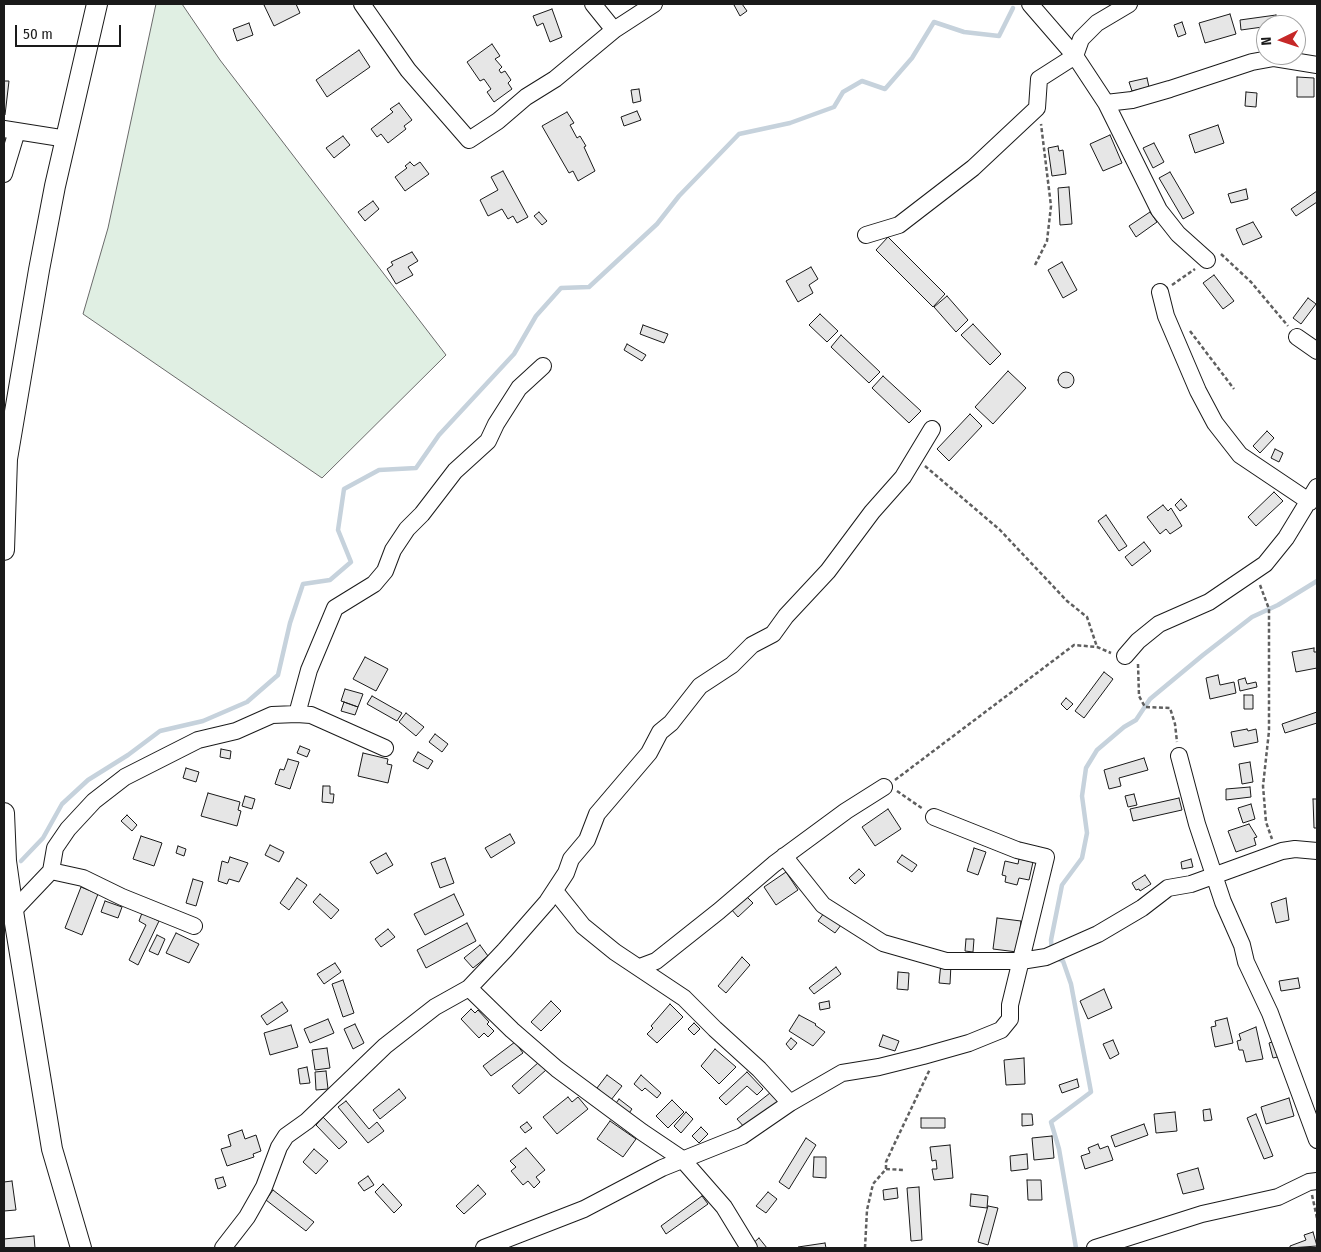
<!DOCTYPE html>
<html>
<head>
<meta charset="utf-8">
<style>
	body { margin:0 }
	#map { position:relative; width:1321px; height:1252px; overflow:hidden; background:#fff; font-family:"Fira Sans Condensed",sans-serif }
	canvas { display:block }
	.frame { position:absolute; inset:0; border:5px solid #1a1a1a; pointer-events:none }
	.north { position:absolute; left:1256px; top:15px; width:50px; height:50px; box-sizing:border-box; background:#fff; border:1px solid #a3a3a3; border-radius:50%; rotate:266deg; font-size:14px; font-weight:700; line-height:20px; text-align:center; color:#1a1a1a }
	.north::after { content:''; display:block; margin:auto; width:18px; height:22px; background:#c62828; clip-path:polygon(50% 0,100% 100%,50% 72%,0 100%) }
	.scale { position:absolute; left:15px; top:25px; width:106px; height:22px; box-sizing:border-box; border:2px solid #1a1a1a; border-top:0; padding-left:6px; font-size:15px; line-height:18px; white-space:nowrap; color:#1a1a1a; -webkit-text-stroke:4px #fff; paint-order:stroke }
</style>
</head>
<body>
<div id="map">
<canvas width="1321" height="1252"></canvas>
<div class="frame"></div>
<div class="north">N</div>
<div class="scale">50 m</div>
</div>
<script>
const context = document.querySelector('canvas').getContext('2d');
context.lineJoin = 'round';
function fillPath(path, color) { context.fillStyle = color; context.fill(path, 'evenodd'); }
const poly = rows => new Path2D(rows.map(r => 'M' + r).join(''));
function strokePath(path, color, width, dash) { context.strokeStyle = color; context.lineWidth = width; context.lineCap = dash ? 'butt' : 'round'; context.setLineDash(dash || []); context.stroke(path); }
const green = poly([
	[156,4,182,4,220,60,446,355,322,478,83,314,108,228,156,4]
]);
fillPath(green, '#e0efe3');
strokePath(green, '#6a6a6a', 1);
strokePath(poly([
	[21,861,43,838,62,804,88,780,128,755,160,731,203,721,247,702,278,675,290,623,303,584,330,580,351,562,338,530,344,489,379,470,416,468,439,435,514,354,536,316,561,288,589,287,657,224,679,196,739,134,790,123,834,107,843,92,862,81,885,89,912,58,934,22,964,32,999,36,1013,8],
	[1052,952,1051,940,1062,885,1082,858,1087,833,1082,796,1086,768,1097,750,1124,727,1136,720,1150,699,1203,655,1252,617,1278,605,1317,581],
	[1056,958,1063,961,1071,984,1091,1092,1051,1122,1059,1149,1076,1248]
]), '#c6d2dc', 4.5);
const building = poly([
	[267,4,296,4,300,13,274,26,264,5,267,4],
	[736,4,742,4,747,11,740,16,734,5,736,4],
	[552,9,562,37,550,42,543,23,537,26,533,16,552,9],
	[1230,14,1236,34,1205,43,1199,23,1230,14],
	[1276,15,1277,25,1241,30,1240,20,1276,15],
	[1182,22,1186,34,1178,37,1174,25,1182,22],
	[249,23,253,35,237,41,233,29,249,23],
	[492,44,500,56,495,59,502,67,499,70,501,73,505,71,511,80,508,83,512,89,494,102,487,92,491,89,484,79,480,81,467,62,492,44],
	[359,50,370,67,327,97,316,80,359,50],
	[1297,77,1314,78,1314,97,1297,97,1297,77],
	[1147,78,1149,87,1132,91,1129,82,1147,78],
	[4,81,9,81,5,115,4,115,4,81],
	[639,89,641,101,633,103,631,90,639,89],
	[1246,92,1257,93,1256,107,1245,106,1246,92],
	[399,103,412,120,404,126,406,129,388,143,381,134,377,137,371,129,393,112,390,109,399,103],
	[637,111,641,120,624,126,621,117,637,111],
	[567,112,574,123,570,125,577,138,580,136,586,146,584,147,595,171,578,181,573,171,569,173,542,126,567,112],
	[1218,125,1224,143,1195,153,1189,135,1218,125],
	[1110,135,1122,163,1103,171,1090,144,1110,135],
	[343,136,350,145,334,158,326,148,343,136],
	[1154,143,1164,162,1153,168,1143,148,1154,143],
	[1058,146,1059,151,1063,150,1066,174,1052,176,1048,148,1058,146],
	[410,162,414,166,420,162,429,174,405,191,395,177,407,168,405,166,410,162],
	[503,171,528,217,517,223,513,216,508,219,502,209,488,216,480,200,498,190,491,177,503,171],
	[1170,172,1194,213,1183,219,1159,178,1170,172],
	[1069,187,1072,224,1060,225,1058,188,1069,187],
	[1246,189,1248,199,1231,203,1228,194,1246,189],
	[1317,191,1317,202,1296,216,1291,209,1317,191],
	[373,201,379,209,365,221,358,212,373,201],
	[539,212,547,221,542,225,534,216,539,212],
	[1150,212,1157,222,1136,237,1129,226,1150,212],
	[1253,222,1262,237,1243,245,1236,229,1253,222],
	[888,237,945,294,933,307,876,250,888,237],
	[412,252,418,261,408,267,413,275,396,284,387,269,393,265,391,262,412,252],
	[1062,262,1077,290,1063,298,1048,270,1062,262],
	[811,267,818,279,809,285,813,293,798,302,786,281,811,267],
	[1214,275,1234,301,1223,309,1203,283,1214,275],
	[947,296,968,320,956,332,934,307,947,296],
	[1308,298,1316,304,1301,324,1293,318,1308,298],
	[820,314,838,331,827,342,809,325,820,314],
	[973,324,1001,354,990,365,961,335,973,324],
	[643,325,668,334,664,343,640,334,643,325],
	[841,335,880,372,869,383,831,347,841,335],
	[627,344,646,355,642,361,624,350,627,344],
	[1008,371,1026,388,993,424,975,407,1008,371],
	'1058 380a8 8 0 1 1 16 0a8 8 0 1 1-16 0Z',
	[883,376,921,411,909,423,872,388,883,376],
	[970,414,982,426,949,461,937,449,970,414],
	[1267,431,1274,438,1260,453,1253,446,1267,431],
	[1275,449,1283,453,1279,462,1271,458,1275,449],
	[1274,492,1283,501,1256,526,1248,517,1274,492],
	[1181,499,1187,506,1180,511,1175,505,1181,499],
	[1163,505,1168,511,1171,508,1182,526,1170,534,1166,529,1160,534,1147,517,1163,505],
	[1106,515,1127,546,1119,551,1098,521,1106,515],
	[1144,542,1151,551,1132,566,1125,557,1144,542],
	[1314,648,1314,652,1317,652,1317,668,1296,672,1292,652,1314,648],
	[365,657,388,669,376,691,353,679,365,657],
	[1104,672,1113,679,1084,718,1075,711,1104,672],
	[1218,675,1220,685,1234,682,1236,693,1210,699,1206,678,1218,675],
	[1245,678,1247,684,1256,682,1257,687,1240,691,1238,680,1245,678],
	[345,689,363,694,358,707,341,701,345,689],
	[1244,695,1253,695,1253,709,1244,709,1244,695],
	[372,696,402,713,397,721,367,704,372,696],
	[1066,698,1073,704,1067,710,1061,704,1066,698],
	[344,702,358,707,355,715,341,711,344,702],
	[1317,712,1317,723,1285,733,1282,724,1317,712],
	[406,713,424,727,416,736,399,722,406,713],
	[1247,729,1248,731,1256,729,1258,742,1234,747,1231,732,1247,729],
	[435,734,448,744,442,752,429,742,435,734],
	[300,746,310,750,307,757,297,753,300,746],
	[221,749,231,751,230,759,220,757,221,749],
	[418,752,433,761,428,769,413,761,418,752],
	[363,753,388,759,387,764,392,765,388,783,358,776,363,753],
	[1144,758,1148,770,1119,778,1121,786,1109,789,1104,770,1144,758],
	[288,759,299,762,290,789,275,784,280,769,284,770,288,759],
	[1250,762,1253,782,1242,784,1239,764,1250,762],
	[186,768,199,772,196,782,183,778,186,768],
	[323,786,330,786,330,794,334,794,333,803,322,802,323,786],
	[1250,787,1251,797,1226,800,1226,789,1250,787],
	[208,793,240,802,238,810,241,811,237,826,201,816,208,793],
	[1134,794,1137,805,1128,807,1125,796,1134,794],
	[245,796,255,799,252,809,242,806,245,796],
	[1179,798,1182,810,1133,821,1130,809,1179,798],
	[1313,799,1317,799,1317,828,1314,828,1313,799],
	[1251,804,1255,819,1243,823,1238,808,1251,804],
	[888,809,901,829,875,846,862,827,888,809],
	[127,815,137,825,132,831,121,821,127,815],
	[1249,824,1257,837,1254,838,1256,845,1236,852,1228,831,1249,824],
	[510,834,515,843,491,858,485,848,510,834],
	[141,836,162,843,154,866,133,859,141,836],
	[270,845,284,852,279,862,265,855,270,845],
	[178,846,186,849,184,856,176,853,178,846],
	[974,848,986,852,978,875,967,871,974,848],
	[386,853,393,865,377,874,370,862,386,853],
	[902,855,917,865,912,872,897,862,902,855],
	[230,857,248,863,239,882,229,879,227,884,218,881,222,861,228,863,230,857],
	[445,858,454,883,440,888,431,863,445,858],
	[1019,859,1033,862,1029,880,1019,878,1017,885,1005,882,1006,876,1002,875,1005,861,1018,864,1019,859],
	[1191,859,1193,867,1182,869,1181,862,1191,859],
	[859,869,865,875,855,884,849,878,859,869],
	[786,872,798,890,776,905,764,887,786,872],
	[1145,875,1151,884,1140,891,1139,889,1136,890,1132,883,1145,875],
	[297,878,307,885,289,910,280,903,297,878],
	[193,879,203,882,196,906,186,903,193,879],
	[81,887,98,894,82,935,65,928,81,887],
	[320,894,339,910,331,919,313,902,320,894],
	[454,894,464,915,425,935,414,914,454,894],
	[745,895,753,903,738,917,731,909,745,895],
	[1286,898,1289,920,1276,923,1271,903,1286,898],
	[105,901,122,907,118,918,101,912,105,901],
	[142,913,159,921,138,965,129,960,146,925,139,921,142,913],
	[824,913,841,925,835,933,818,921,824,913],
	[997,918,1021,921,1017,952,993,949,997,918],
	[467,923,476,941,426,968,417,950,467,923],
	[388,929,395,937,381,947,375,939,388,929],
	[176,933,199,944,189,963,166,953,176,933],
	[157,935,165,939,158,955,149,951,157,935],
	[966,939,974,939,973,952,965,951,966,939],
	[480,945,488,956,473,968,464,958,480,945],
	[742,957,750,965,726,993,718,986,742,957],
	[335,963,341,972,324,984,317,974,335,963],
	[941,963,951,964,950,984,939,983,941,963],
	[836,967,841,974,814,994,809,988,836,967],
	[898,972,909,973,908,990,897,989,898,972],
	[1298,978,1300,988,1281,991,1279,981,1298,978],
	[343,980,354,1013,343,1017,332,984,343,980],
	[1104,989,1112,1008,1088,1019,1080,1001,1104,989],
	[551,1001,561,1011,541,1031,531,1022,551,1001],
	[829,1001,830,1008,820,1010,819,1003,829,1001],
	[282,1002,288,1011,267,1025,261,1016,282,1002],
	[670,1004,683,1017,657,1043,647,1034,653,1028,651,1026,670,1004],
	[471,1009,475,1013,478,1010,489,1022,487,1024,494,1031,488,1037,484,1033,479,1038,461,1019,471,1009],
	[799,1015,816,1024,815,1025,825,1032,813,1046,789,1031,799,1015],
	[1227,1018,1233,1043,1215,1047,1211,1027,1216,1026,1215,1021,1227,1018],
	[328,1019,334,1033,310,1043,304,1029,328,1019],
	[694,1023,700,1029,694,1035,688,1029,694,1023],
	[355,1024,364,1043,353,1049,344,1029,355,1024],
	[291,1025,298,1047,270,1055,264,1033,291,1025],
	[1256,1027,1263,1059,1246,1062,1243,1050,1239,1050,1237,1041,1241,1040,1239,1034,1256,1027],
	[883,1035,899,1041,895,1051,879,1046,883,1035],
	[791,1038,797,1043,791,1050,786,1044,791,1038],
	[1113,1040,1119,1054,1110,1059,1103,1044,1113,1040],
	[1278,1040,1282,1056,1273,1058,1269,1043,1278,1040],
	[515,1042,523,1053,491,1076,483,1066,515,1042],
	[327,1048,330,1068,315,1070,312,1050,327,1048],
	[715,1049,736,1067,719,1084,701,1066,715,1049],
	[1024,1058,1025,1084,1006,1085,1004,1060,1024,1058],
	[539,1062,546,1070,519,1094,512,1086,539,1062],
	[307,1067,310,1083,300,1084,298,1069,307,1067],
	[326,1071,328,1089,316,1090,315,1072,326,1071],
	[747,1072,763,1089,757,1095,747,1086,726,1105,719,1098,747,1072],
	[607,1075,622,1086,611,1100,597,1088,607,1075],
	[641,1075,661,1093,657,1098,645,1088,642,1091,634,1084,641,1075],
	[1077,1079,1079,1087,1062,1093,1059,1085,1077,1079],
	[399,1089,406,1098,380,1119,373,1110,399,1089],
	[770,1093,778,1102,745,1128,737,1119,770,1093],
	[568,1097,572,1102,578,1097,588,1109,557,1134,543,1117,568,1097],
	[1289,1098,1294,1116,1266,1124,1261,1107,1289,1098],
	[619,1099,632,1109,627,1116,614,1106,619,1099],
	[672,1100,684,1112,668,1128,656,1116,672,1100],
	[346,1101,369,1129,377,1122,384,1131,368,1143,338,1107,346,1101],
	[1210,1109,1212,1120,1204,1121,1203,1110,1210,1109],
	[686,1112,693,1119,681,1133,674,1126,686,1112],
	[1175,1112,1177,1131,1156,1133,1154,1114,1175,1112],
	[1022,1114,1032,1114,1033,1125,1022,1126,1022,1114],
	[1256,1114,1273,1156,1264,1159,1247,1118,1256,1114],
	[323,1117,347,1142,339,1149,316,1125,323,1117],
	[921,1118,945,1118,945,1128,921,1128,921,1118],
	[610,1121,636,1139,623,1157,597,1139,610,1121],
	[527,1122,532,1128,525,1133,520,1127,527,1122],
	[1144,1124,1148,1135,1115,1147,1111,1136,1144,1124],
	[701,1127,708,1134,699,1143,692,1136,701,1127],
	[242,1130,245,1139,256,1135,261,1151,253,1154,254,1157,227,1166,221,1149,231,1146,228,1135,242,1130],
	[1052,1136,1054,1158,1034,1160,1032,1138,1052,1136],
	[806,1138,816,1145,789,1189,779,1182,806,1138],
	[1098,1144,1100,1149,1108,1146,1113,1160,1085,1169,1081,1156,1090,1153,1088,1148,1098,1144],
	[950,1145,953,1178,934,1180,932,1169,937,1169,936,1160,932,1161,930,1147,950,1145],
	[526,1148,545,1170,536,1177,540,1182,534,1188,528,1181,523,1185,511,1171,516,1167,510,1161,526,1148],
	[314,1149,328,1161,316,1174,303,1162,314,1149],
	[1027,1154,1028,1169,1011,1171,1010,1156,1027,1154],
	[814,1157,826,1157,826,1178,813,1177,814,1157],
	[1198,1168,1204,1189,1183,1194,1177,1174,1198,1168],
	[368,1176,374,1185,364,1191,358,1183,368,1176],
	[223,1177,226,1186,218,1189,215,1179,223,1177],
	[1027,1180,1041,1180,1042,1200,1028,1200,1027,1180],
	[12,1181,16,1210,4,1211,4,1182,12,1181],
	[383,1184,402,1205,394,1213,375,1192,383,1184],
	[478,1185,486,1194,464,1214,456,1206,478,1185],
	[919,1187,922,1240,911,1241,907,1188,919,1187],
	[897,1188,898,1198,884,1200,883,1190,897,1188],
	[273,1190,314,1222,306,1231,266,1200,273,1190],
	[768,1192,777,1199,766,1213,756,1206,768,1192],
	[971,1194,988,1196,987,1208,970,1206,971,1194],
	[702,1196,708,1204,666,1234,661,1226,702,1196],
	[988,1206,998,1208,988,1245,978,1242,988,1206],
	[1313,1232,1317,1246,1290,1248,1290,1246,1306,1240,1304,1235,1313,1232],
	[34,1236,35,1248,4,1248,4,1239,34,1236],
	[759,1238,767,1248,754,1248,751,1245,759,1238],
	[825,1243,826,1248,799,1248,798,1247,825,1243]
]);
fillPath(building, '#e6e6e6');
strokePath(building, '#1a1a1a', 1);
const minor = poly([
	[362,4,408,70,469,140,498,121,526,97,555,79,614,30,654,4],
	[593,4,614,30],
	[1030,4,1075,56,1106,103,1159,210,1178,234,1207,260],
	[1106,103,1132,100,1170,89,1252,62,1274,58,1317,65],
	[4,129,67,139],
	[4,174,17,131],
	[866,235,899,225,973,168,1037,108,1039,79,1075,56,1081,39,1097,23,1129,4],
	[1160,292,1166,316,1198,391,1215,423,1240,455,1310,502],
	[1297,337,1317,351],
	[1125,656,1138,641,1159,624,1209,602,1265,564,1286,538,1317,487],
	[297,714,309,670,335,608,374,584,385,571,393,550,407,529,422,514,455,471,488,441,496,424,519,388,543,366],
	[1179,756,1197,824,1223,902,1242,945,1246,962,1270,1013,1317,1140],
	[784,856,823,905,883,943,946,961,1021,961,1046,957,1098,934,1142,908,1168,888,1191,884,1282,851,1295,849,1317,851],
	[51,871,83,878,122,897,194,926],
	[555,891,583,926,615,952,684,998,715,1029,759,1069,790,1103],
	[13,911,51,871,55,848,68,829,94,801,125,777,198,740,236,731,272,715,297,714,311,715,385,748],
	[640,967,656,961,719,911,774,864,846,811,884,787],
	[469,988,512,1030,557,1069,642,1132,682,1159,724,1207,749,1248],
	[223,1248,247,1217,264,1187,279,1147,286,1136,307,1121,385,1046,435,1007,469,988,505,950,547,902,566,873,571,859,587,840,597,814,649,753,660,732,671,723,700,686,732,665,752,645,773,634,786,616,828,571,872,512,903,477,932,429],
	[484,1248,584,1209,662,1168,742,1136,790,1103,842,1073,879,1067,923,1056,969,1043,1001,1030,1010,1019,1010,1005,1046,857,1017,850,934,817],
	[1095,1248,1202,1214,1278,1197,1309,1182,1317,1181]
]);
const major = poly([
	[4,550,7,459,39,270,55,186,97,4],
	[4,813,6,861,13,911,52,1149,81,1248]
]);
strokePath(minor, '#1a1a1a', 18);
strokePath(major, '#1a1a1a', 22);
strokePath(poly([
	[1221,254,1251,282,1288,326],
	[1035,265,1047,241,1051,206,1041,124],
	[1172,285,1195,269],
	[1190,331,1234,389],
	[925,466,1000,530,1067,601,1087,617,1097,647],
	[1260,585,1269,609,1269,731,1263,786,1266,822,1272,839],
	[1138,664,1139,696,1145,707,1170,708,1175,724,1177,742],
	[895,780,1074,645,1097,647,1111,653],
	[897,791,923,809],
	[886,1169,886,1162,892,1149,930,1069],
	[1312,1195,1317,1218],
	[865,1248,867,1210,873,1184,886,1169,903,1170]
]), '#5f5f5f', 2.5, [4, 2.5]);
strokePath(minor, '#fff', 16);
strokePath(major, '#fff', 20);
</script>
</body>
</html>
